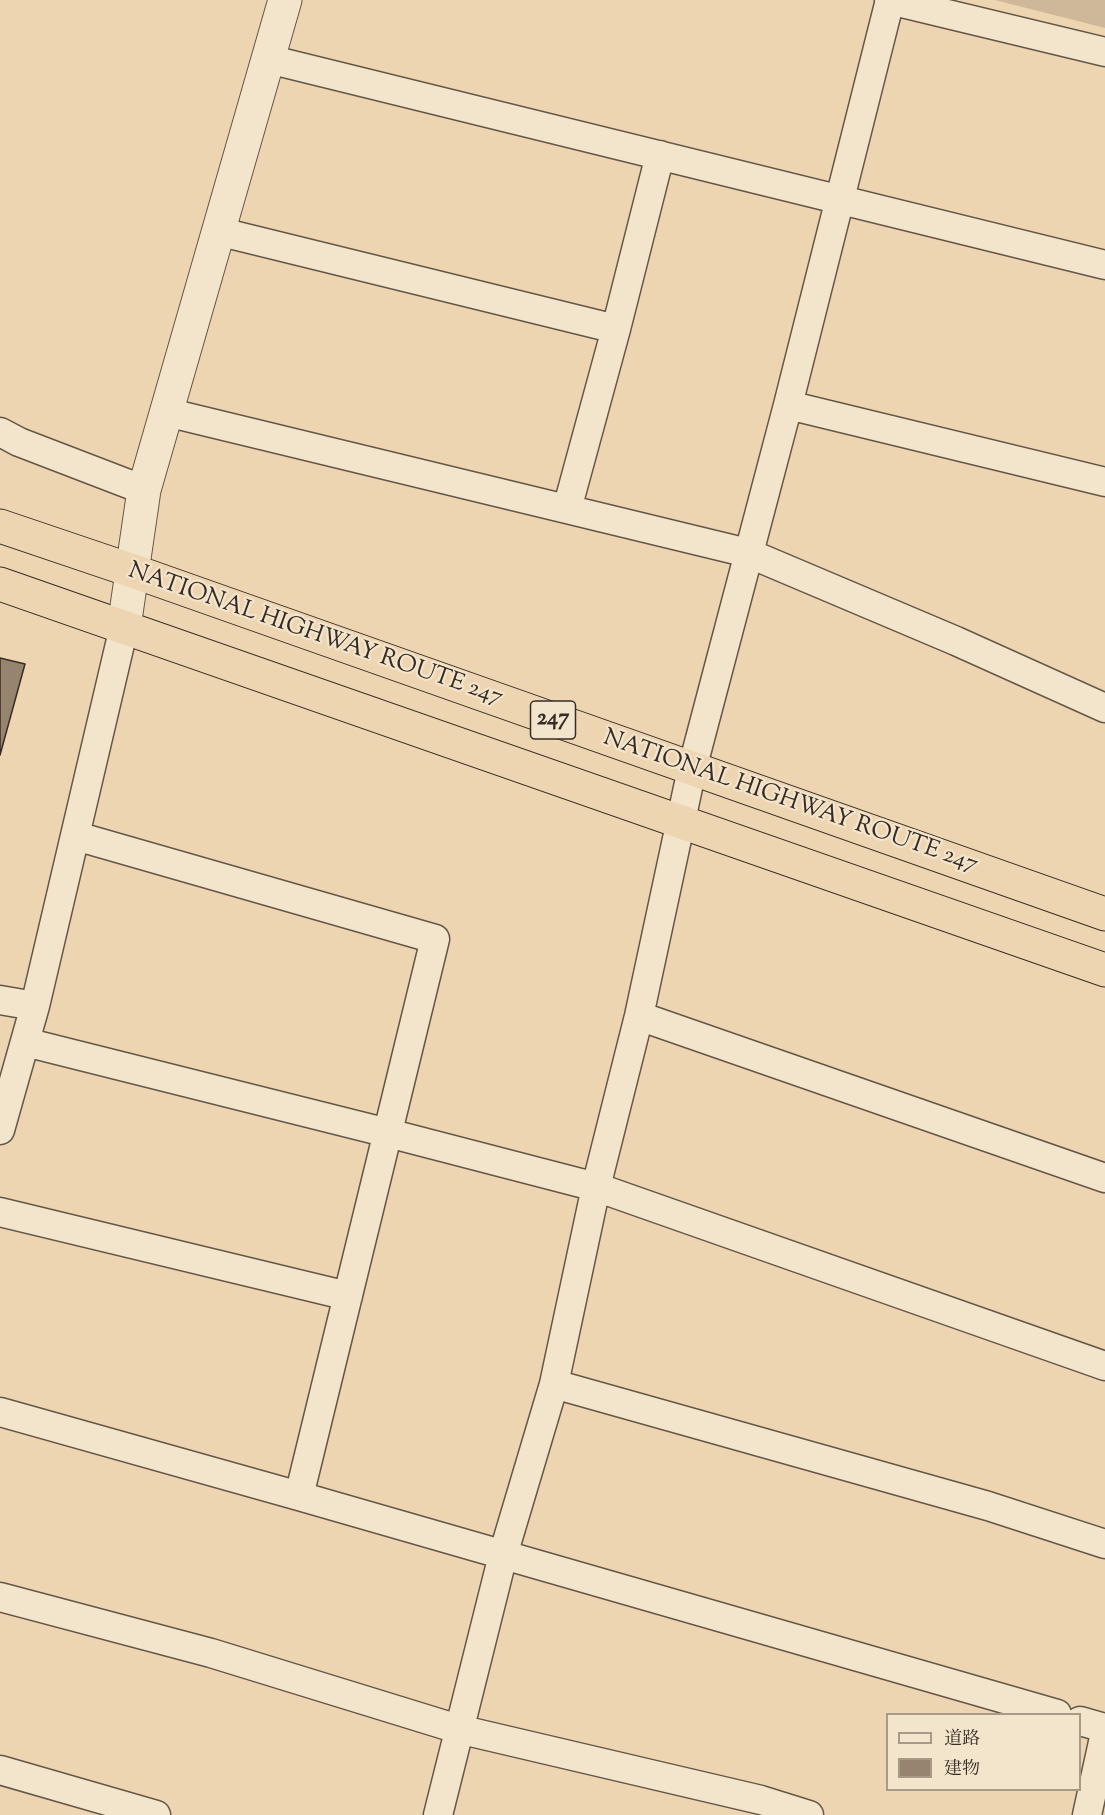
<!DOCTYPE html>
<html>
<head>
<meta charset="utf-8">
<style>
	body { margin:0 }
	#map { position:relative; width:1105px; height:1815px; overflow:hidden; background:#edd5b1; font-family:"Sorts Mill Goudy","Noto Serif JP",serif }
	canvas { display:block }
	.legend { position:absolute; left:886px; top:1713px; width:195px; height:78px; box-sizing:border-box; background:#f3e4cc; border:2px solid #a89a89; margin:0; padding:8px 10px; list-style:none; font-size:18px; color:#372c25 }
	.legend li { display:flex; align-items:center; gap:12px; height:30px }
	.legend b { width:30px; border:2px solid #a89a89 }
</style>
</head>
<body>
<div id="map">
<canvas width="1105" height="1815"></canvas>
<ul class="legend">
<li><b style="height:8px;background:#f3e4cc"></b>道路</li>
<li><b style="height:16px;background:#96846e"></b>建物</li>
</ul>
</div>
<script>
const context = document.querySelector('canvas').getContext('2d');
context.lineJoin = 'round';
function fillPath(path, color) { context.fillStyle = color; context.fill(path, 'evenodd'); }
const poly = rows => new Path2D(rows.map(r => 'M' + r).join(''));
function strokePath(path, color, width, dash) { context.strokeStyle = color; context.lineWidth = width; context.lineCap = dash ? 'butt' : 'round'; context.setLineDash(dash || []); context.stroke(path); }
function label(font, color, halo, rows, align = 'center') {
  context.font = font + ' "Sorts Mill Goudy",serif'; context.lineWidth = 4.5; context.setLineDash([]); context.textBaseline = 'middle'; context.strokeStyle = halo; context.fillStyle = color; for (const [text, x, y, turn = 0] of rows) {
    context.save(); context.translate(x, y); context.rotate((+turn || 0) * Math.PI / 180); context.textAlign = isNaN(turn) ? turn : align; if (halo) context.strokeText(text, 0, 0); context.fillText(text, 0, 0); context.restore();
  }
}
fillPath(poly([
	[995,0,1105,0,1105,28]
]), '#ceb899');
const building = poly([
	[0,658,25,664,0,755,0,658]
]);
fillPath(building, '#96846e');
strokePath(building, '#372c25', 1.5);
const minor = poly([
	[889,0,1105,52],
	[890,0,788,405,692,769,639,1016,1105,1178],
	[268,59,1105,265],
	[217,231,616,329],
	[788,405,1105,482],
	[166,412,748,553,956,641,1105,708],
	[0,432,19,442,144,490],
	[567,509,616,329,660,155],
	[76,836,435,939,299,1496],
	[0,1000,35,1006],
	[25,1042,388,1133,596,1187,1105,1366],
	[0,1130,35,1006,124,627],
	[0,1212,348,1296],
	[554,1384,988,1506,1105,1544],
	[0,1412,299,1496,1057,1714],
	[0,1597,211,1653,458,1729,761,1800,809,1815],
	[1080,1721,1105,1728],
	[0,1770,156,1815],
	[438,1815,503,1555,554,1384,596,1187,639,1016],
	[1087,1815,1105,1733]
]);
const tertiary = poly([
	[124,627,144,490,285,0]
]);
const trunk = poly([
	[0,526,133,571,1105,914],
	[0,584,1105,970]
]);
strokePath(minor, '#645648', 31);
strokePath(tertiary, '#645648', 35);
strokePath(trunk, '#372c25', 35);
strokePath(minor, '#f3e4cc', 28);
strokePath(tertiary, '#f3e4cc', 33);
strokePath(trunk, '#edd5b1', 33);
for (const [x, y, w] of [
	[553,720,45]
]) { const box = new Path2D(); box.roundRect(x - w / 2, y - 19, w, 38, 4.5); context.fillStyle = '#f3e4cc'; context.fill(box); strokePath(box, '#372c25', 1.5); }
label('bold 22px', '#372c25', null, [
	["247",553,720]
]);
label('24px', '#372c25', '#f3e4cc', [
	["NATIONAL HIGHWAY ROUTE 247",315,636,19],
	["NATIONAL HIGHWAY ROUTE 247",790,803,19]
]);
</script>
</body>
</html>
